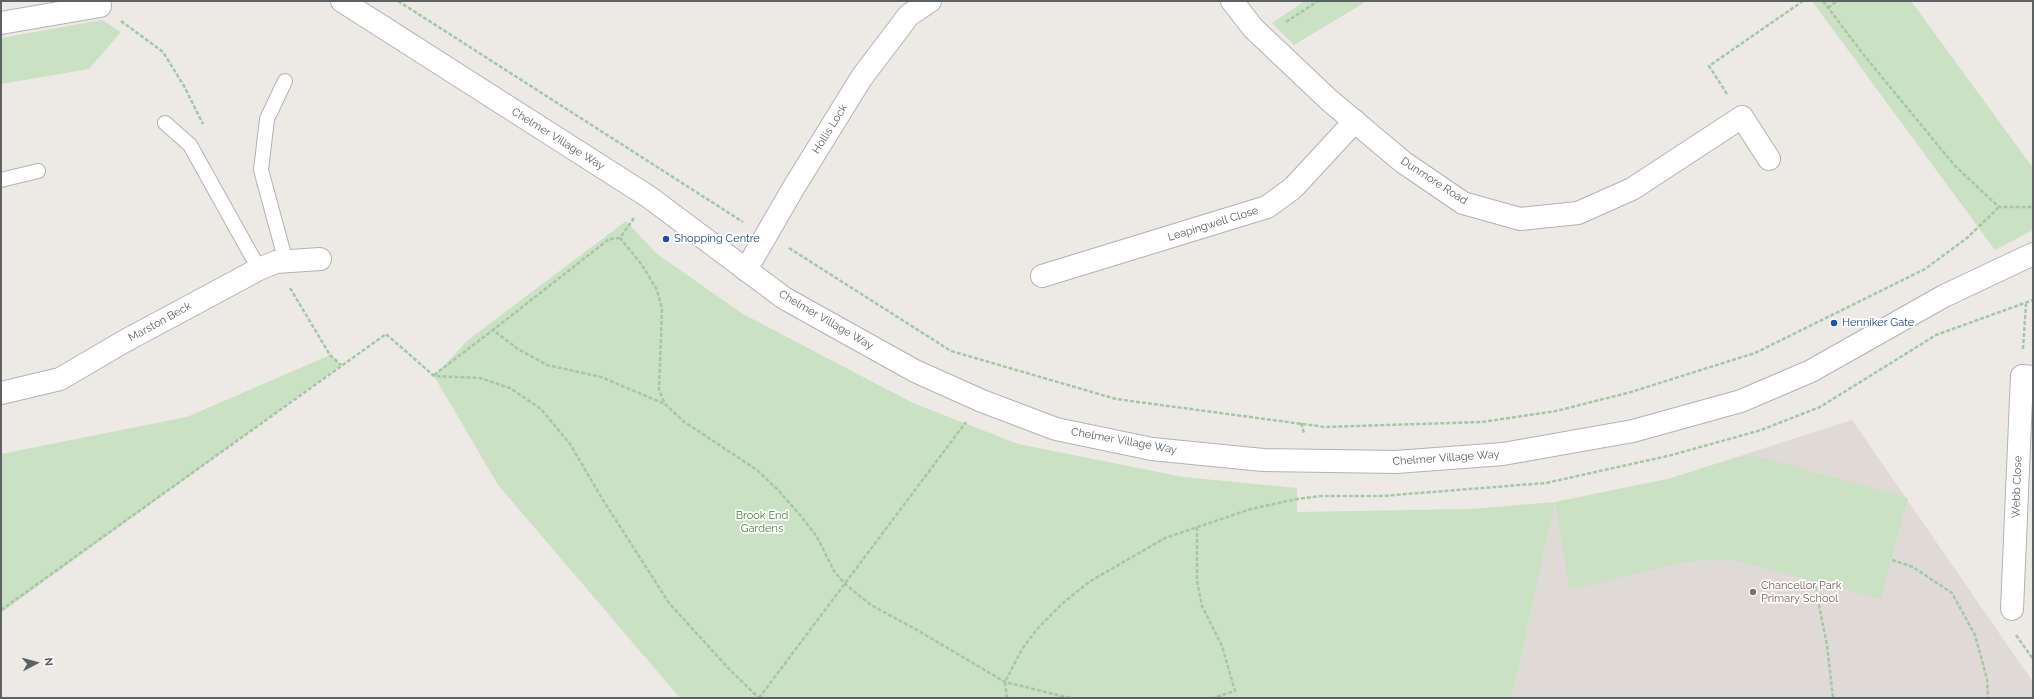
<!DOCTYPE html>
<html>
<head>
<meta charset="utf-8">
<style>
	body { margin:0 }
	#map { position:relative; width:2034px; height:699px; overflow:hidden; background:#ede9e5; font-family:Raleway,sans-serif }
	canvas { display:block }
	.frame { position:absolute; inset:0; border:2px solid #5c6163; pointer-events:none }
	.north { position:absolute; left:16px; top:643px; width:40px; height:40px; -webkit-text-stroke:3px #fff; paint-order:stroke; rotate:84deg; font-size:11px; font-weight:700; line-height:16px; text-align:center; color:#5c6163 }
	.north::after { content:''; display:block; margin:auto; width:14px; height:18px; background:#5c6163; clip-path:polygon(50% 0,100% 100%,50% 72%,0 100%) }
</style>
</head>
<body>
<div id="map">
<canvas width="2034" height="699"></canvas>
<div class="frame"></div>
<div class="north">N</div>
</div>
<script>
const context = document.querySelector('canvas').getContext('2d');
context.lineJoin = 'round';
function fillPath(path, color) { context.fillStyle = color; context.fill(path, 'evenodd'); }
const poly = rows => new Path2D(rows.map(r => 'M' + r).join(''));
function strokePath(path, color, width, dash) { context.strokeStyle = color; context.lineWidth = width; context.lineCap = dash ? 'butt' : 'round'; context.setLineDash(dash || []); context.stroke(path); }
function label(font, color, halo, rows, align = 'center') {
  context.font = font + ' Raleway,sans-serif'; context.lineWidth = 3.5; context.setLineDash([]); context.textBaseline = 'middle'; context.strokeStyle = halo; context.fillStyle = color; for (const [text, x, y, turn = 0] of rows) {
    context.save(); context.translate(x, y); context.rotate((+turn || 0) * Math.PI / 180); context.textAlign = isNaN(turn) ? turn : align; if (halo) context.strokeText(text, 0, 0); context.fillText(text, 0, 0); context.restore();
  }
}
fillPath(poly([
	[1852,420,2033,682,2033,698,1512,698,1555,502,1668,479]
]), '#e0dad6');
fillPath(poly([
	[1305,1,1367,1,1294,45,1272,23],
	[1812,1,1911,1,2033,168,2033,230,1995,250],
	[102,20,121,32,89,69,1,84,1,38],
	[626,221,657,254,743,314,913,403,1018,444,1183,477,1297,488,1297,512,1470,509,1555,502,1668,479,1738,457,1756,456,1908,498,1881,599,1728,559,1684,562,1569,590,1555,503,1512,698,680,698,498,485,434,376,468,340],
	[330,355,341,365,1,613,1,454,187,417]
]), '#cbe1c4');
const service = poly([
	[285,81,267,119,261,170,286,262],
	[165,123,190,145,259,269],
	[1,180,38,171]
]);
const minor = poly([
	[1232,1,1253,28,1329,100,1403,162,1463,203,1520,219,1578,213,1632,189,1742,117,1769,159],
	[1,23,100,6],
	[746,270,794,187,862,77,909,15,930,1],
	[1042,276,1267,207,1293,188,1355,121],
	[1,393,60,379,123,342,259,269,276,262,320,259],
	[2012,609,2022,376,2033,377]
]);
const tertiary = poly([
	[342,1,649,197,784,298,915,371,982,401,1056,429,1152,449,1263,460,1396,462,1503,454,1633,431,1741,401,1811,371,1944,296,2033,254]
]);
strokePath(service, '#b0b3b5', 16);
strokePath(minor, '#b0b3b5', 24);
strokePath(tertiary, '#b0b3b5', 24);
strokePath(poly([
	[398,1,743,222],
	[1823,1,1863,54,1955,166,1999,207,2033,207],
	[1828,8,1837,1],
	[121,21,163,52,184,86,203,124],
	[1286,22,1318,1],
	[1727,94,1709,66,1803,1],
	[634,218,620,238,642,265,657,290,662,309,659,390,665,404,683,421,757,470,779,491,801,516,817,537,834,571,845,584,871,605,917,630,1005,682,1070,698],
	[620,238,609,239,493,330,518,349,547,365,601,377,665,404],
	[789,248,951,351,1116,399,1325,427,1482,422,1556,411,1631,392,1755,353,1925,269,1967,238,1999,207],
	[290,288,330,355,341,365],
	[2023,349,2026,304],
	[434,375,493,330],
	[1301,423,1304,433],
	[1197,527,1197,581,1202,606,1222,646,1235,691,1213,698],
	[1892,560,1913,567,1952,593,1975,635,1987,679,1988,698],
	[1814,581,1827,645,1833,698],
	[1,610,386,334,434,376,480,378,510,388,541,409,570,444,603,500,669,603,730,670,759,698],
	[2016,635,2033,659],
	[759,698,966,422],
	[1007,698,1005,682,1022,649,1038,628,1063,603,1089,582,1165,538,1251,509,1297,499,1320,496,1381,496,1546,483,1672,455,1761,430,1820,407,1936,335,2033,300]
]), '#a3c8a4', 2.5, [4, 2]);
strokePath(service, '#fff', 14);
strokePath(minor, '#fff', 22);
strokePath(tertiary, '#fff', 22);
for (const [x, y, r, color] of [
	[666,239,4,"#1a4fb4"],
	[1834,323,4,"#1a4fb4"],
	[1753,592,4,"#8d6e63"]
]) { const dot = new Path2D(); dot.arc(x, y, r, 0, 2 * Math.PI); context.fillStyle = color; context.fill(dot); strokePath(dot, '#fff', 1.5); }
label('11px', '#5c6163', '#fff', [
	["Hollis Lock",830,129,-58],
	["Chelmer Village Way",558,139,32],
	["Dunmore Road",1434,181,33],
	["Leapingwell Close",1213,224,-17],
	["Chelmer Village Way",826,320,30],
	["Marston Beck",160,322,-29],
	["Chelmer Village Way",1124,441,10],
	["Chelmer Village Way",1446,458,-4],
	["Webb Close",2017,487,-88]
]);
label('11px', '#164399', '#fff', [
	["Shopping Centre",674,239],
	["Henniker Gate",1842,323]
], 'left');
label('11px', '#4c7f40', '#fff', [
	["Brook End",762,516],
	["Gardens",762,529]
]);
label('11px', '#785e54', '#fff', [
	["Chancellor Park",1761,586],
	["Primary School",1761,599]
], 'left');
</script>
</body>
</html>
